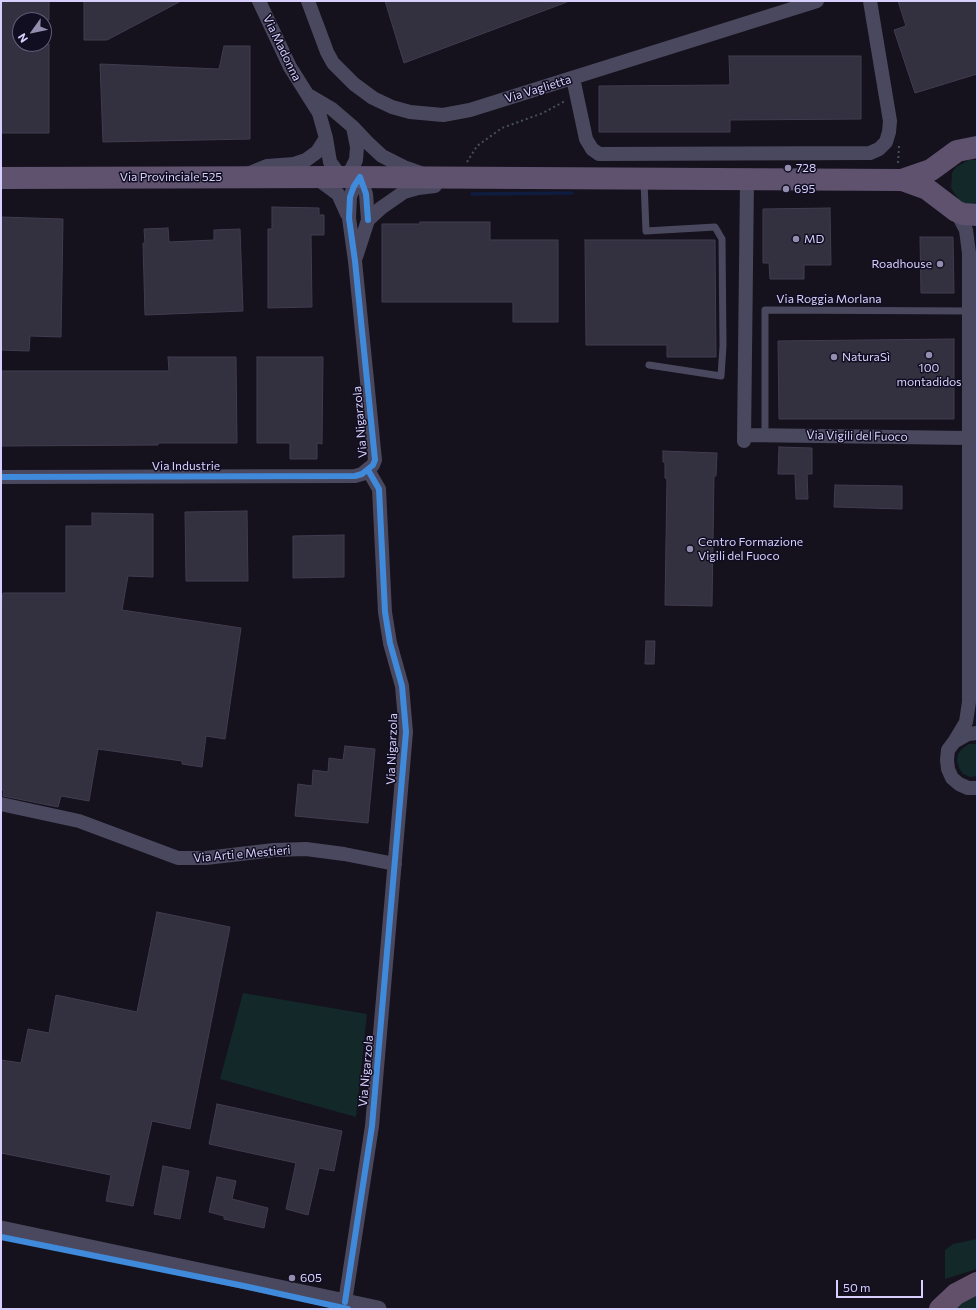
<!DOCTYPE html>
<html>
<head>
<meta charset="utf-8">
<style>
	body { margin:0 }
	#map { position:relative; width:978px; height:1310px; overflow:hidden; background:#15121d; font-family:Commissioner,sans-serif }
	canvas { display:block }
	.frame { position:absolute; inset:0; border:2px solid #d7d0fe; pointer-events:none }
	.north { position:absolute; left:12px; top:12px; width:40px; height:40px; box-sizing:border-box; background:#120e21; border:1px solid #615c79; border-radius:50%; rotate:237deg; font-size:11px; font-weight:700; line-height:16px; text-align:center; color:#d7d0fe }
	.north::after { content:''; display:block; margin:auto; width:14px; height:18px; background:#938eaf; clip-path:polygon(50% 0,100% 100%,50% 72%,0 100%) }
	.scale { position:absolute; left:836px; top:1280px; width:87px; height:18px; box-sizing:border-box; border:2px solid #d7d0fe; border-top:0; padding-left:5px; font-size:12px; line-height:14px; white-space:nowrap; color:#d7d0fe; -webkit-text-stroke:3px #120e21; paint-order:stroke }
</style>
</head>
<body>
<div id="map">
<canvas width="978" height="1310"></canvas>
<div class="frame"></div>
<div class="north">N</div>
<div class="scale">50 m</div>
</div>
<script>
const context = document.querySelector('canvas').getContext('2d');
context.lineJoin = 'round';
function fillPath(path, color) { context.fillStyle = color; context.fill(path, 'evenodd'); }
const poly = rows => new Path2D(rows.map(r => 'M' + r).join(''));
function strokePath(path, color, width, dash) { context.strokeStyle = color; context.lineWidth = width; context.lineCap = dash ? 'butt' : 'round'; context.setLineDash(dash || []); context.stroke(path); }
function label(font, color, halo, rows, align = 'center') {
  context.font = font + ' Commissioner,sans-serif'; context.lineWidth = 3; context.setLineDash([]); context.textBaseline = 'middle'; context.strokeStyle = halo; context.fillStyle = color; for (const [text, x, y, turn = 0] of rows) {
    context.save(); context.translate(x, y); context.rotate((+turn || 0) * Math.PI / 180); context.textAlign = isNaN(turn) ? turn : align; if (halo) context.strokeText(text, 0, 0); context.fillText(text, 0, 0); context.restore();
  }
}
fillPath(poly([
	[969,160,977,160,977,204,965,204,959,200,951,188,952,173,956,167],
	[969,744,977,744,977,776,970,777,963,774,959,768,957,761,958,754,963,748],
	[243,993,367,1014,356,1117,220,1079],
	[977,1239,977,1269,945,1279,945,1250,953,1244],
	[977,1290,977,1309,951,1309]
]), '#122829');
strokePath(poly([
	[472,194,572,193]
]), '#0e1d3f', 3.5);
const building = poly([
	[1,1,49,1,49,20,20,20,20,44,49,44,49,133,1,133,1,1],
	[84,1,181,1,107,40,84,40,84,1],
	[385,1,567,1,567,2,404,63,385,1],
	[898,1,977,1,977,74,915,93,894,30,906,26,898,1],
	[224,46,250,46,250,139,103,142,100,64,219,69,224,46],
	[729,56,861,56,861,119,730,120,730,132,599,132,599,86,730,85,729,56],
	[272,207,319,208,319,215,324,215,324,235,311,235,312,307,268,308,268,229,272,229,272,207],
	[830,208,831,265,804,265,804,279,770,279,769,263,763,263,763,209,830,208],
	[1,217,63,219,61,337,30,336,29,351,1,350,1,217],
	[420,222,490,222,490,240,558,240,558,322,513,322,513,302,382,302,382,224,420,224,420,222],
	[168,228,169,242,214,240,214,230,240,229,243,311,145,315,143,243,145,243,144,229,168,228],
	[920,237,953,237,954,293,921,293,920,237],
	[585,240,715,240,716,357,667,357,667,345,586,345,585,240],
	[954,339,954,419,779,419,778,341,954,339],
	[168,357,236,357,237,443,158,443,158,445,1,446,1,371,169,371,168,357],
	[257,357,323,357,322,444,317,443,317,459,290,459,290,443,257,443,257,357],
	[779,447,812,448,812,474,807,474,808,499,796,499,795,474,778,474,779,447],
	[663,451,717,453,716,476,714,476,712,606,665,605,667,479,665,478,665,462,663,462,663,451],
	[835,485,902,486,902,509,834,507,835,485],
	[247,511,248,581,186,581,185,512,247,511],
	[92,513,153,514,153,577,128,576,122,610,241,628,225,739,206,736,202,767,182,764,182,761,98,749,89,801,61,796,58,807,3,796,4,790,1,790,1,607,3,593,66,593,66,526,92,526,92,513],
	[344,535,344,577,293,578,293,536,344,535],
	[646,641,655,641,654,664,645,664,646,641],
	[345,746,375,749,368,823,295,816,298,784,312,786,313,770,328,772,329,758,343,760,345,746],
	[157,912,230,927,190,1129,152,1121,133,1206,106,1201,111,1175,1,1153,1,1060,21,1063,28,1029,49,1033,56,995,137,1012,157,912],
	[217,1104,342,1131,334,1171,319,1168,308,1215,286,1209,296,1163,209,1144,217,1104],
	[163,1166,189,1171,180,1219,154,1214,163,1166],
	[217,1177,236,1181,232,1199,268,1208,264,1228,224,1219,224,1216,209,1212,217,1177]
]);
fillPath(building, '#33303f');
strokePath(building, '#413c50', 1);
strokePath(poly([
	[467,162,477,146,502,128,543,113,565,101],
	[898,163,899,146]
]), '#454f5d', 2, [2, 3]);
strokePath(poly([
	[644,181,646,231,715,227,722,239,723,346,721,376,649,365],
	[977,347,977,348],
	[765,435,765,310,969,311]
]), '#4a485e', 7);
strokePath(poly([
	[308,1,327,52,333,63,354,84,373,98,392,107,410,112,443,115,470,110,817,1],
	[573,78,586,139,592,149,599,154,870,153,879,149,886,142,889,132,890,121,870,1],
	[310,96,332,109,353,127,357,147,356,160,351,170,341,177,330,162,326,138],
	[353,127,369,144,382,156,404,167,421,173],
	[250,173,267,166,294,164,306,160,317,152,326,138,319,113,290,67,259,1],
	[315,177,338,194,347,214],
	[356,257,368,220,381,208,404,192,418,188,435,186],
	[744,435,969,438],
	[744,441,747,180],
	[1,477,355,476,362,474,373,465,375,460,355,261,349,218,350,197,354,186,360,177,366,194,368,220],
	[977,733,968,734,954,742,948,750,947,760,948,769,952,778,959,784,968,788,977,788],
	[954,742,966,722,969,702,969,253,966,230,956,211],
	[1,804,79,821,178,858,206,858,274,850,306,849,344,854,395,864],
	[345,1302,372,1126,406,732,402,686,390,643,385,612,379,489,368,470]
]), '#4a485e', 14);
strokePath(poly([
	[1,1229,378,1309]
]), '#4a485e', 17);
strokePath(poly([
	[1,178,341,177,902,180,931,170,957,151,977,147],
	[902,180,927,189,956,211,963,214,977,215]
]), '#5e526f', 22);
strokePath(poly([
	[940,1309,956,1294,977,1283]
]), '#62506a', 22);
strokePath(poly([
	[1,477,355,476,362,474,373,465,375,460,355,261,349,218,350,197,354,186,360,177,366,194,368,220],
	[1,1237,244,1286,348,1309],
	[345,1302,372,1126,406,732,402,686,390,643,385,612,379,489,368,470]
]), '#408adc', 6);
for (const [x, y, r, color] of [
	[788,168,4,"#938eaf"],
	[786,189,4,"#938eaf"],
	[796,239,4,"#938eaf"],
	[940,264,4,"#938eaf"],
	[929,355,4,"#938eaf"],
	[834,357,4,"#938eaf"],
	[690,549,4,"#938eaf"],
	[292,1278,4,"#938eaf"]
]) { const dot = new Path2D(); dot.arc(x, y, r, 0, 2 * Math.PI); context.fillStyle = color; context.fill(dot); strokePath(dot, '#120e21', 1.5); }
label('12px', '#d7d0fe', '#120e21', [
	["Via Madonna",282,48,64],
	["Via Vaglietta",538,89,-17],
	["Via Provinciale 525",171,177],
	["Via Roggia Morlana",829,299],
	["Via Nigarzola",360,422,-95],
	["Via Vigili del Fuoco",857,436,1],
	["Via Industrie",186,466],
	["Via Nigarzola",392,749,-88],
	["Via Arti e Mestieri",242,854,-5],
	["Via Nigarzola",366,1071,-85]
]);
label('12px', '#d7d0fe', '#120e21', [
	["728",796,168],
	["695",794,189],
	["MD",804,239],
	["Roadhouse",932,264,"right"],
	["NaturaSì",842,357],
	["100",929,368,"center"],
	["montadidos",929,382,"center"],
	["Centro Formazione",698,542],
	["Vigili del Fuoco",698,556],
	["605",300,1278]
], 'left');
</script>
</body>
</html>
